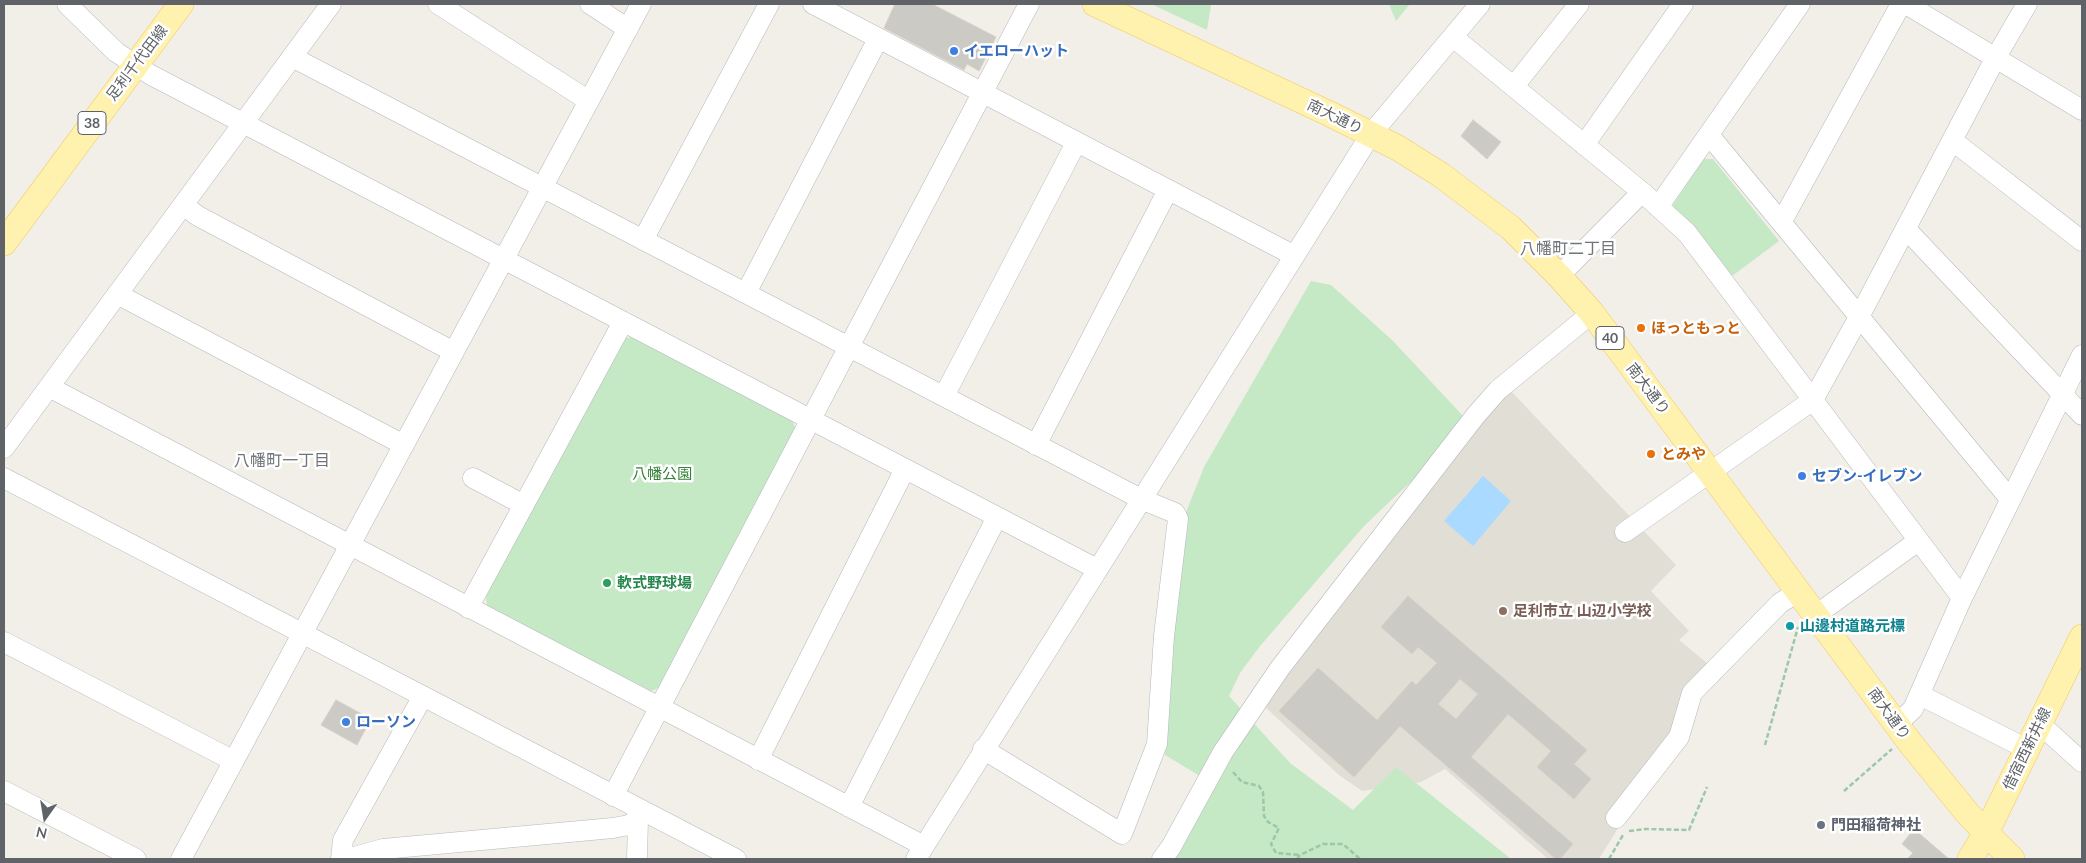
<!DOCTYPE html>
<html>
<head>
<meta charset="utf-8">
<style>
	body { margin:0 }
	#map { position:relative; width:2086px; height:863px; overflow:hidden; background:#f1efe8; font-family:Lato,sans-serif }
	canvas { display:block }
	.frame { position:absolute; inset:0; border:5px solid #5f6368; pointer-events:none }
	.north { position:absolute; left:20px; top:793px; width:50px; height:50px; -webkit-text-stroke:4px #fff; paint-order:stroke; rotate:193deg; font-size:14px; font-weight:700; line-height:20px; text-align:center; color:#5f6368 }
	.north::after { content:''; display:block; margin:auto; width:18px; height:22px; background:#5f6368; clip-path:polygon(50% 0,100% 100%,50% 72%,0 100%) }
</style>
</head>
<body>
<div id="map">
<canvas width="2086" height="863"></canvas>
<div class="frame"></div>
<div class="north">N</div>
</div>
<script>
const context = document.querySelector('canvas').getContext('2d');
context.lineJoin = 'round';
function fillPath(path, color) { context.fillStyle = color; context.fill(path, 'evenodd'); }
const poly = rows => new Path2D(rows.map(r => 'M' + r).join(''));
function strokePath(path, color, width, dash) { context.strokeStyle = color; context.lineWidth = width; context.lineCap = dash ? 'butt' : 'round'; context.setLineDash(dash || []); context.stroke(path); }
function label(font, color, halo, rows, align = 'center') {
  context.font = font + ' Lato,"Noto Sans JP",sans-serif'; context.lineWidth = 5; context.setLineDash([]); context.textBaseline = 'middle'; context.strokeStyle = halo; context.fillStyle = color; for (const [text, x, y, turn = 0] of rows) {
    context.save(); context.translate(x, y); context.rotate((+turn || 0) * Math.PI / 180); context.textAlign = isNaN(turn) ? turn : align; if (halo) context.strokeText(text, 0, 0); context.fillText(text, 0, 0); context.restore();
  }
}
fillPath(poly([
	[1510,390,1676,565,1651,591,1689,631,1679,640,1712,667,1678,730,1599,859,1548,859,1445,769,1421,782,1362,791,1339,775,1264,706,1483,416]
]), '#e1ded6');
fillPath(poly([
	[1151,4,1213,4,1211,5,1207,30],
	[1389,4,1410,4,1396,21],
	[1703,159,1713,159,1779,241,1732,276,1676,214,1673,205],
	[1311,281,1331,285,1393,341,1464,417,1420,473,1365,525,1260,646,1240,673,1229,696,1290,763,1353,810,1396,767,1511,859,1170,859,1215,785,1165,755,1167,690,1185,515,1204,467],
	[633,337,792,420,796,431,661,687,651,691,487,606,486,596,620,339]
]), '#c5e8c5');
fillPath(poly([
	[1483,476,1511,501,1473,546,1444,521]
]), '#aadaff');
const building = poly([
	[895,4,932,4,996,37,979,71,967,64,964,70,884,28,895,4],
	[1473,120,1501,142,1487,159,1461,136,1473,120],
	[1408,596,1587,750,1574,764,1591,779,1574,799,1537,767,1551,751,1508,714,1471,757,1573,844,1560,859,1556,859,1400,726,1354,777,1279,711,1318,668,1377,720,1412,681,1416,685,1437,663,1418,647,1412,654,1381,627,1408,596],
	[1460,679,1478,694,1456,719,1438,704,1460,679],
	[336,700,371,719,357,745,321,725,336,700],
	[1914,829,1949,859,1907,859,1913,853,1902,844,1914,829]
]);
fillPath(building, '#cccac5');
strokePath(building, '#d6d1c6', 1);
const minor = poly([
	[67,4,116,52,151,75,1097,569],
	[438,4,589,101],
	[590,4,628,29],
	[813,4,1293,255],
	[1906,4,2082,110],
	[1453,37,1642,192,1687,233,1962,598],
	[292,57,1141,499,1175,513,1178,519,1164,636,1157,744,1122,834,983,749],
	[1514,86,1579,4],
	[1709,135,2010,499],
	[1953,141,2082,241],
	[1584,145,1683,4],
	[183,205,198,216,454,352],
	[1658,207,1800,4],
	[1782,221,1901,4],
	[1906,229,2082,415],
	[643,240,769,4],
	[1559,276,1642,192],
	[746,293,878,39],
	[117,294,404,445],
	[49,387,924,846],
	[944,396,1076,143],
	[1036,445,1168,190],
	[4,448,331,4],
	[4,478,736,859],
	[473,478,524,505],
	[1625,532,1813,400,1859,317,1996,57,2027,4],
	[468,608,623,322],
	[1816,615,1918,541],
	[4,642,234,761],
	[1920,695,2027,749],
	[1897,724,1913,709,1962,598,2082,355],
	[2040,724,2082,762],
	[758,760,905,469],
	[4,791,136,859],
	[613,796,1029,4],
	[849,807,997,517],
	[1616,818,1679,737,1692,693,1780,603,1798,592],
	[181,859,641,4],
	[341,859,343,840,423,696],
	[347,859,383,849,613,828,629,825,638,819,643,811],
	[637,859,638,819],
	[916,859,1371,134,1480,4],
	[1162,859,1171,847,1223,752,1280,668,1476,415,1498,390,1592,313]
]);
const major = poly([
	[1095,4,1330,114,1398,148,1441,175,1511,228,1559,276,1592,313,1911,744,1968,814,2012,859],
	[4,243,181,4],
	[1970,859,1986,833,2082,637]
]);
strokePath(minor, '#b5b8bc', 21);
strokePath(major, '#f2c960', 26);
strokePath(poly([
	[1765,745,1798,627],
	[1233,772,1242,782,1259,786,1263,792,1264,816,1268,822,1279,828,1271,844,1276,853,1300,855],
	[1844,791,1892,749],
	[1629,831,1646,829,1689,830,1707,787],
	[1297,859,1300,855,1323,844,1343,844,1360,859],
	[1609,859,1623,835]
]), '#9cc7a9', 2.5, [5, 2.5]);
strokePath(minor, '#fff', 20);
strokePath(major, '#fff2af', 25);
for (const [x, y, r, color] of [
	[954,51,5,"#3f7fe0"],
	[1641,328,5,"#e8710a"],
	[1651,454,5,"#e8710a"],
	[1802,476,5,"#3f7fe0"],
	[607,583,5,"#2e9e5b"],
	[1503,611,5,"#8d6e63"],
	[1790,626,5,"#0f9aa8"],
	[346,722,5,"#3f7fe0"],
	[1821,825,5,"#6b7280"]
]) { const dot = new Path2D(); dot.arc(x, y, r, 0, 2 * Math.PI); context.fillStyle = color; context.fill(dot); strokePath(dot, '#fff', 2); }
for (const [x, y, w] of [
	[92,123,28],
	[1610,338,28]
]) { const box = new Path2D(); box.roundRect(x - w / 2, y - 11.5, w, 23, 4); context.fillStyle = '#fff'; context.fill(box); strokePath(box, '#5f6368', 1); }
label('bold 14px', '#5f6368', null, [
	["38",92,123],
	["40",1610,338]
]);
label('bold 15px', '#366cbe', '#fff', [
	["イエローハット",964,51],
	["セブン-イレブン",1812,476],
	["ローソン",356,722]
], 'left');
label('15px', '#5f6368', '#fff', [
	["足利千代田線",137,63,-53],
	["南大通り",1335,117,26],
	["南大通り",1648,389,53],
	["南大通り",1889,714,54],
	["借宿西新井線",2027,749,-64]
]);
label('bold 15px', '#c56008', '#fff', [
	["ほっともっと",1651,328],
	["とみや",1661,454]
], 'left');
label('15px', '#348238', '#fff', [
	["八幡公園",662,474]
]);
label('bold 15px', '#27864d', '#fff', [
	["軟式野球場",617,583]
], 'left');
label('bold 15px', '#785e54', '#fff', [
	["足利市立 山辺小学校",1513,611]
], 'left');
label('bold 15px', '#0d838f', '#fff', [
	["山邊村道路元標",1800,626]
], 'left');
label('bold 15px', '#5b616d', '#fff', [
	["門田稲荷神社",1831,825]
], 'left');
label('16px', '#70757a', '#fff', [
	["八幡町二丁目",1568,249],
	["八幡町一丁目",282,461]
]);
</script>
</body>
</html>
